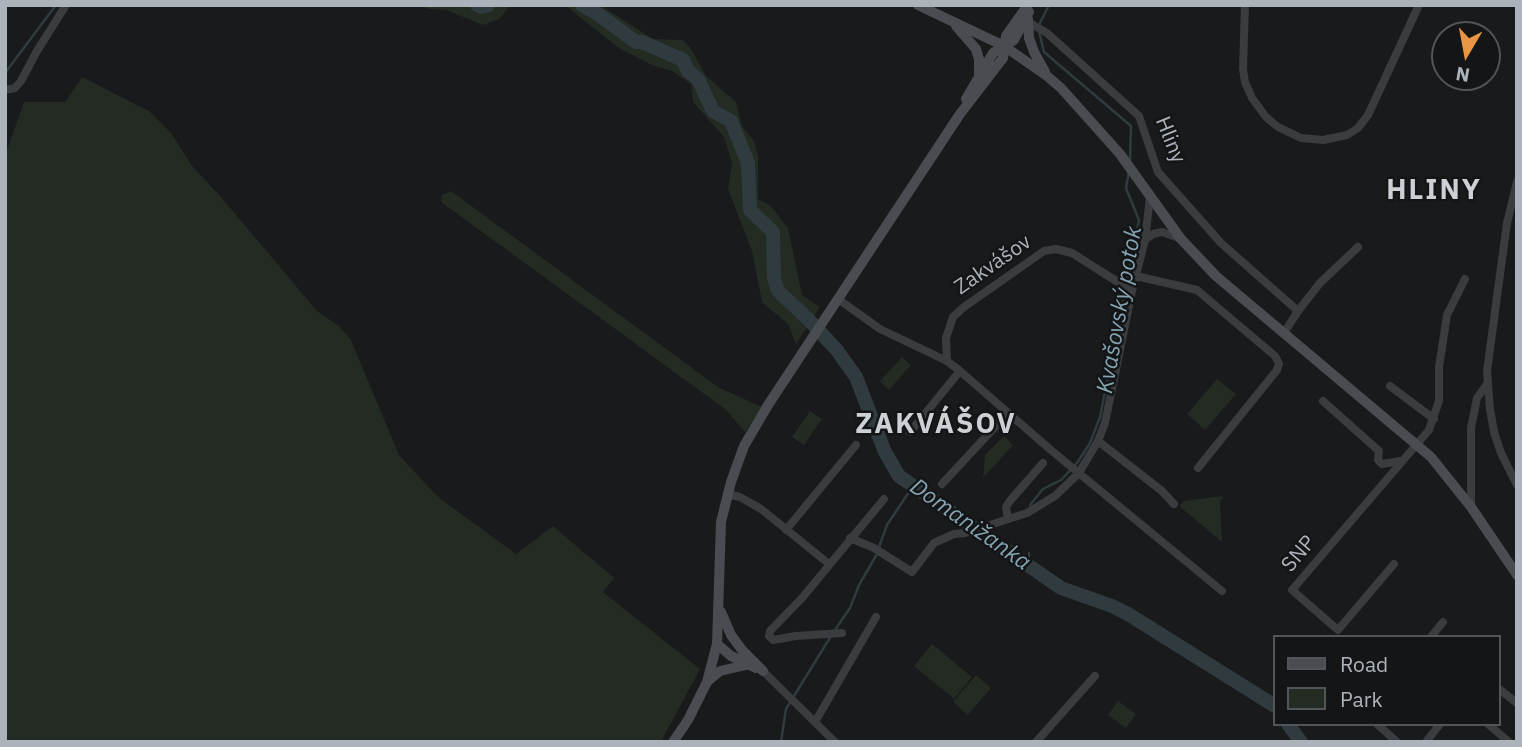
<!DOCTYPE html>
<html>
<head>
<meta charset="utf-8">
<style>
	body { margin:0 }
	#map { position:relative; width:1522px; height:747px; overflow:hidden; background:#191a1b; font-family:"IBM Plex Sans",sans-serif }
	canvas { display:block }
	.frame { position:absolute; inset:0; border:7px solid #acb3ba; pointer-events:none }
	.legend { position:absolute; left:1273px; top:635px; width:228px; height:91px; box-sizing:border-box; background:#141516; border:2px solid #515458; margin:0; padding:9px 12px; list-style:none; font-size:21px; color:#acb3ba }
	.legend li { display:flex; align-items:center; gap:14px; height:35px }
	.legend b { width:35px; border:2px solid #515458 }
	.north { position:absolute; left:1431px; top:21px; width:70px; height:70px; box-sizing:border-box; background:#141516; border:2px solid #515458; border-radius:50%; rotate:190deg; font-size:19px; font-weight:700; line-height:28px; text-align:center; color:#acb3ba }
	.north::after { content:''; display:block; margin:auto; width:24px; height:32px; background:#e89544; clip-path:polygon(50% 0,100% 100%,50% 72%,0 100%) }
</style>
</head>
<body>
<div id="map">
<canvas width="1522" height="747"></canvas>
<div class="frame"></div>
<ul class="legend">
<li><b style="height:9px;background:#494c50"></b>Road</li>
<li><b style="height:19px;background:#232b23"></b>Park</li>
</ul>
<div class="north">N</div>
</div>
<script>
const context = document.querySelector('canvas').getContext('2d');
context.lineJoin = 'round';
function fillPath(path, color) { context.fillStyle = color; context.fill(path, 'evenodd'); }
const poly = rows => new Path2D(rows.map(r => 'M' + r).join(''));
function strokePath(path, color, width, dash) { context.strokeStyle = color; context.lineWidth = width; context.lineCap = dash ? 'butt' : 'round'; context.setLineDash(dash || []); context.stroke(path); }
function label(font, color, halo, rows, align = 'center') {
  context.font = font + ' "IBM Plex Sans",sans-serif'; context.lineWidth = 5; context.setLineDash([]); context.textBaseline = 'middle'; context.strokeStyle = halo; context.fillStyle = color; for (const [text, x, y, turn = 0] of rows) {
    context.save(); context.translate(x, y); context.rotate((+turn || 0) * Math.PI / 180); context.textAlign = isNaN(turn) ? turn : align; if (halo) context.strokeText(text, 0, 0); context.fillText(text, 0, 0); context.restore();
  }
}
fillPath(poly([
	[421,5,511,5,499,19,483,25,446,10,428,9],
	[565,5,600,5,653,39,682,40,690,47,706,76,736,102,742,126,754,141,758,156,758,199,771,206,788,228,802,295,820,307,796,344,788,324,762,302,752,251,728,189,732,163,724,137,693,102,691,84,672,71,652,65,617,47],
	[82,77,149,111,172,134,192,166,221,197,317,311,339,326,351,340,399,455,438,497,516,554,553,526,614,578,603,592,700,669,661,742,5,742,5,156,24,102,65,102],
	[451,191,718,387,762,407,745,432,725,409,441,202,442,195],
	[902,357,911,365,889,390,880,381],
	[1217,379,1236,394,1205,430,1187,414],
	[810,411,822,419,804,445,792,437],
	[1004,436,1013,445,983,478,985,455],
	[1222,496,1223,498,1220,502,1222,542,1179,506,1184,501],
	[932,644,972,677,954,699,914,666],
	[976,675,991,688,968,715,953,702],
	[1118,701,1136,714,1126,728,1108,715]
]), '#232b23');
strokePath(poly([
	[1049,5,1038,27,1044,52,1131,126,1130,161],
	[5,73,56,5],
	[1126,284,1139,220,1126,188,1129,171],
	[1030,505,1043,489,1061,480,1077,463,1090,443,1100,417,1125,290],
	[879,547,887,525,913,486],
	[1029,566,1029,553],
	[835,630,850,608,859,585,877,554],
	[781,742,786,709,831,636]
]), '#303b3f', 2.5);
strokePath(poly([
	[477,5,481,7,488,5],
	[582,5,598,14,636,42,642,42,683,60,688,71,698,79,713,111,731,121,748,163,750,210,773,232,774,278,778,291,807,318,836,349,856,377,885,452,899,476,1061,588,1112,606,1128,614,1275,706],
	[1288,724,1301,742]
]), '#303b3f', 14);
strokePath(poly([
	[1245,5,1243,69,1245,82,1252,98,1266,117,1278,127,1301,138,1323,140,1347,135,1358,128,1368,115,1419,5],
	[1028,22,1047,33,1139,116,1158,172,1221,243,1298,311,1284,333],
	[5,90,15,88,21,81,37,51,66,5],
	[1517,182,1507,223,1487,371,1490,409,1494,432,1501,453,1517,485],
	[1146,239,1153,234,1162,232,1179,238],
	[1136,276,1197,290,1275,356,1279,364,1277,370,1198,468],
	[838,299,880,329,947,361,960,371,910,432],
	[1298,311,1320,283,1358,247],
	[947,361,946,338,953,317,964,307,1044,251,1056,249,1072,253,1132,291],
	[960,371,1052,451,1222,591],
	[1390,386,1434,419],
	[1323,401,1379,451,1378,460,1382,464,1401,461],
	[1098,441,1162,491,1174,504],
	[942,484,1007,414],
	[727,494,740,497,761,509,829,564],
	[1471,507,1471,428,1477,398,1487,384],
	[1008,519,1006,507,1009,502,1043,463],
	[786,530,856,445],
	[850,538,874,548,912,572,934,543,954,534,965,533,1027,513,1055,496,1079,473,1098,441,1105,423,1132,291,1145,240,1150,197],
	[1394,564,1338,630,1292,590,1429,430,1439,401,1439,367,1447,315,1465,279],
	[842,633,796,636,773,640,769,636,770,631,802,598,884,499],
	[1431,637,1443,622],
	[763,671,835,742],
	[1499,689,1517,703],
	[815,722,876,617],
	[1377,724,1397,742],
	[1488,724,1509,742],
	[1036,742,1095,676],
	[1426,742,1440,724]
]), '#3a3c40', 8);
strokePath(poly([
	[918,5,1004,46,1047,76,1061,88,1120,154,1181,239,1216,276,1431,457,1471,507,1517,575],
	[1028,19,1029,38,1034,52,1045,72],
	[956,26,976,49,979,59,979,75],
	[966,99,993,53,1014,40,1029,12],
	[721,612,731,635,742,650,763,671],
	[717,644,731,656,756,668],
	[708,681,720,671,746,665],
	[673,742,688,720,707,682,717,644,721,522,731,482,744,446,768,405,960,114,1003,58,1006,36,1028,5]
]), '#494c50', 10);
label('21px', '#acb3ba', '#141516', [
	["Hliny",1170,140,68],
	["Zakvášov",993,265,-35],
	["SNP",1299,554,-50]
]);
label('italic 23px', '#86a5b3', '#141516', [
	["Kvašovský potok",1120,310,-80],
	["Domanižanka",970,525,35]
]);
context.letterSpacing = '2px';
label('bold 28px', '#cdd1d6', '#141516', [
	["HLINY",1434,191],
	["ZAKVÁŠOV",936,425]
]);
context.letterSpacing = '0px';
</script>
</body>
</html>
